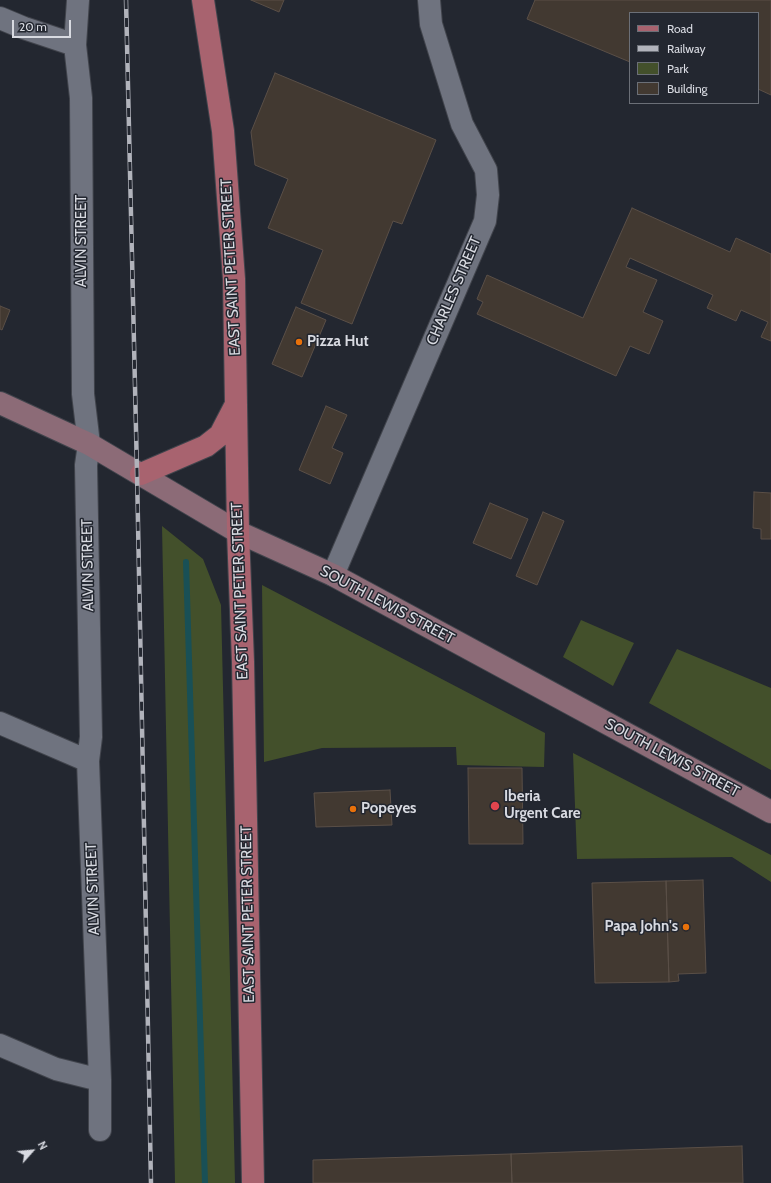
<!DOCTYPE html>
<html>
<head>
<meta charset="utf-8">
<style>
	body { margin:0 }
	#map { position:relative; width:771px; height:1183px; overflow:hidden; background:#232730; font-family:Cabin,sans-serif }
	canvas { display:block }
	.legend { position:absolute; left:629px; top:12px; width:130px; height:92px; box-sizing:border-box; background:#232730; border:1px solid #6b6f77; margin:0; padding:5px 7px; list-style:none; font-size:12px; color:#d8dae1 }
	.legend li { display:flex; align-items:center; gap:8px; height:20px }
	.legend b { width:20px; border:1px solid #6b6f77 }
	.north { position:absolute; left:12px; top:1131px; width:40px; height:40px; -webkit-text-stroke:3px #232730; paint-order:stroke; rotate:63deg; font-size:11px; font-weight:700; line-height:16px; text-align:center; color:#d8dae1 }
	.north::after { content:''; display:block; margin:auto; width:14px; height:18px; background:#d8dae1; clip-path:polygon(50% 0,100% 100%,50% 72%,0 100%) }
	.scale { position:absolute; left:12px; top:20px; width:59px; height:18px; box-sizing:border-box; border:2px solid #d8dae1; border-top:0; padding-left:5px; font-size:12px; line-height:14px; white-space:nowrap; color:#d8dae1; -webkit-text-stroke:3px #232730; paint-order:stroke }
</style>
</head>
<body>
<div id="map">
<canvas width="771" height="1183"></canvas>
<ul class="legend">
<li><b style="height:5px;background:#a8636f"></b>Road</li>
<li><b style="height:5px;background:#b1b3bb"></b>Railway</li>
<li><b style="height:11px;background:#43502b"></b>Park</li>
<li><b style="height:11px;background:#423931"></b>Building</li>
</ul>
<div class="north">N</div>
<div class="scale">20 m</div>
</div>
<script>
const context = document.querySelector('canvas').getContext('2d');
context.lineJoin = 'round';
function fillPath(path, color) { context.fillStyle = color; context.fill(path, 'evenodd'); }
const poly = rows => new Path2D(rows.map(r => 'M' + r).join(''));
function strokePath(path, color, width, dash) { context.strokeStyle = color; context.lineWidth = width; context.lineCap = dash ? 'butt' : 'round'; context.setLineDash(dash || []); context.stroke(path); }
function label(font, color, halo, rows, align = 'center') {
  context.font = font + ' Cabin,sans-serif'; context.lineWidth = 3; context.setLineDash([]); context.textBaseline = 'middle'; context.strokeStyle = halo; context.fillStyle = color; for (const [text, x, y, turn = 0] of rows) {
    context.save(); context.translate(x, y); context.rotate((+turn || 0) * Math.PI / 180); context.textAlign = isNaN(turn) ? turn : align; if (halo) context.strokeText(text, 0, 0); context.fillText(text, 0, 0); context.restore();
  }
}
fillPath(poly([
	[162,526,203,559,221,605,235,1183,175,1183],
	[262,585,545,733,544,767,457,765,456,747,322,748,264,762],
	[581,620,634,643,613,686,563,657],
	[677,649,771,688,771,770,649,703],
	[573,753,771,855,771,882,732,857,577,859]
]), '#43502b');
strokePath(poly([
	[186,562,205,1183]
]), '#195056', 6);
const building = poly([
	[251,0,284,0,279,12,251,0],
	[535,0,771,0,771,95,758,89,758,13,630,13,630,62,527,19,535,0],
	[275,73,436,140,402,224,393,221,352,324,301,303,323,250,268,228,288,179,255,165,251,132,275,73],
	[632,208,730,252,736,238,771,254,771,341,761,337,768,322,741,310,736,321,707,308,713,295,630,258,626,267,657,280,643,312,663,321,649,354,630,346,616,376,477,314,483,302,477,299,487,275,583,318,632,208],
	[0,306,10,310,2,330,0,329,0,306],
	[296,307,326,320,302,377,272,364,296,307],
	[326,406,347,415,332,448,343,453,330,484,299,470,326,406],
	[754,492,771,493,771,539,761,539,761,529,753,528,754,492],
	[490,503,528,519,511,559,473,543,490,503],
	[543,512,564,521,537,585,516,576,543,512],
	[468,768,522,768,523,844,469,844,468,768],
	[390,790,392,825,316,827,314,793,390,790],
	[703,880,706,973,678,974,679,981,669,982,666,881,703,880],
	[666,881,669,982,595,983,592,883,666,881],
	[742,1146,743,1183,512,1183,511,1154,742,1146],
	[511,1154,512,1183,313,1183,313,1160,511,1154]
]);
fillPath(building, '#423931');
strokePath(building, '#5a4f47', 1);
const minor = poly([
	[78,0,75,45,81,98,83,394,89,444,86,465,91,737,88,761,100,1080,100,1130],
	[0,18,24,28,75,45],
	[333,575,485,221,488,195,486,170,462,124,431,24,429,0],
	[0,723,88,761],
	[0,1045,56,1069,100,1080]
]);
const secondary = poly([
	[0,403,89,444,238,532,333,575,771,812]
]);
const primary = poly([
	[203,0,223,131,234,279,238,532,243,662,253,1183],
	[141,474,206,446,220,435,234,408]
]);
strokePath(minor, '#41444c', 24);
strokePath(secondary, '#41444c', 24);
strokePath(primary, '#41444c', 24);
strokePath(minor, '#6f737f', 22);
strokePath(secondary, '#8c6b77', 22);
strokePath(primary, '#a8636f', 22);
const rail = poly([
	[126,0,137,472,151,1183]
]);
strokePath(rail, '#b1b3bb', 4.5);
strokePath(rail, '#232730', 3, [9]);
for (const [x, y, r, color] of [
	[299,342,4,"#e8710a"],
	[495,806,5,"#e0444e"],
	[353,809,4,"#e8710a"],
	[686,927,4,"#e8710a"]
]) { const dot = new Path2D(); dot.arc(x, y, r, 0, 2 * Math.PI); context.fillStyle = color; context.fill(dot); strokePath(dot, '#232730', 1.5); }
label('15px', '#d8dae1', '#232730', [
	["ALVIN STREET",82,241,-90],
	["EAST SAINT PETER STREET",231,267,-93],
	["CHARLES STREET",454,291,-67],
	["ALVIN STREET",88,565,-91],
	["EAST SAINT PETER STREET",240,591,-92],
	["SOUTH LEWIS STREET",387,605,28],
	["SOUTH LEWIS STREET",672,758,28],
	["ALVIN STREET",93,889,-92],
	["EAST SAINT PETER STREET",248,914,-91]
]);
label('bold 15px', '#d8dae1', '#232730', [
	["Pizza Hut",307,342],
	["Iberia",504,797],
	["Urgent Care",504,814],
	["Popeyes",361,809],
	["Papa John's",678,927,"right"]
], 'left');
</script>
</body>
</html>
